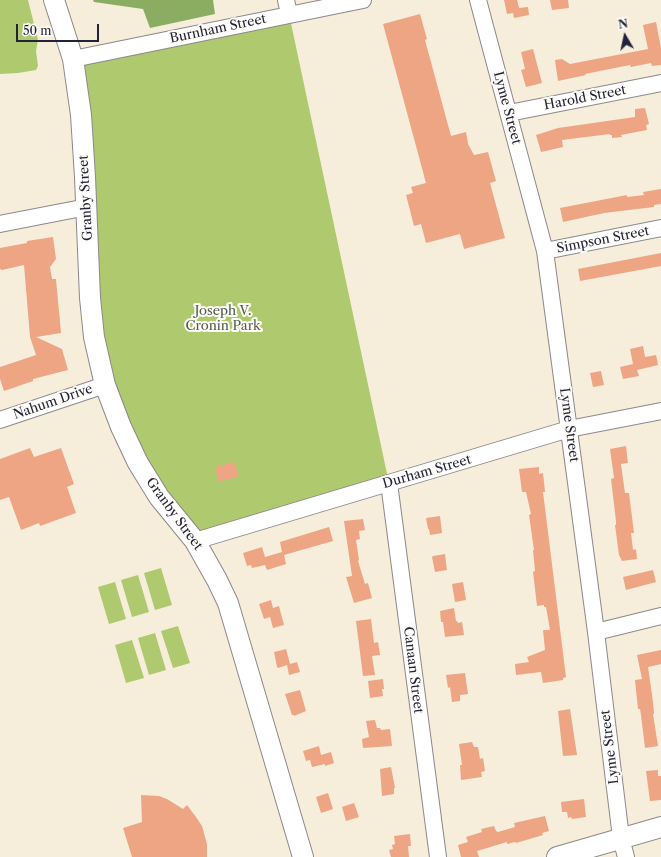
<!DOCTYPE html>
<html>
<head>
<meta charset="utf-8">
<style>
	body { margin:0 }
	#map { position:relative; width:661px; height:857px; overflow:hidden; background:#f7eddb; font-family:"Libre Caslon Text",serif }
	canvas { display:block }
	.north { position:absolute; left:605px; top:16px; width:40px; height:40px; -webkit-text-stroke:3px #fdfcf7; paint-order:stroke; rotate:351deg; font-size:11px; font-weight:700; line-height:16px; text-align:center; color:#22223b }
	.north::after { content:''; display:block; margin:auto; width:14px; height:18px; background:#22223b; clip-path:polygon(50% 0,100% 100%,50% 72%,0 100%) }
	.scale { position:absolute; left:16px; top:24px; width:83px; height:18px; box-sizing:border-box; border:2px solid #22223b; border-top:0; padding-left:5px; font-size:12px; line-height:14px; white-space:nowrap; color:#22223b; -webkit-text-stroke:3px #fdfcf7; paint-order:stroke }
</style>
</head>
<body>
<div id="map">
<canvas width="661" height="857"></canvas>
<div class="north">N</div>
<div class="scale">50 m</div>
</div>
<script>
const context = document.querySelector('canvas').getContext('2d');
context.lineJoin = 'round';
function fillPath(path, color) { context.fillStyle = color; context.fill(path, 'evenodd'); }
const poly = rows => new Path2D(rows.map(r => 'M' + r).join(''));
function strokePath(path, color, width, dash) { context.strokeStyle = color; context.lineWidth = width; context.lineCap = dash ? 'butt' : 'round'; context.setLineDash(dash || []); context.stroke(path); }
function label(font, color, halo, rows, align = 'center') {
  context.font = font + ' "Libre Caslon Text",serif'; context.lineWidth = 4; context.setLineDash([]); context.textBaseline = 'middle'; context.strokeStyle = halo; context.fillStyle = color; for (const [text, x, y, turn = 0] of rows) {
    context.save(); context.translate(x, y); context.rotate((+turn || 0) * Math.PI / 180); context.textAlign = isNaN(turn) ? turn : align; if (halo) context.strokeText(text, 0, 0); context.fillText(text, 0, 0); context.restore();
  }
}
fillPath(poly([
	[0,0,28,0,38,40,36,51,38,66,36,70,18,73,0,74],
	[289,14,389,483,195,541,178,522,105,385,73,59],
	[161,568,172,605,155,610,144,573],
	[138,575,149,612,132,617,121,580],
	[115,582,126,619,109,624,98,587],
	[178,626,190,663,173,668,161,631],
	[155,633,166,670,149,675,138,638],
	[132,640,144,678,126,683,115,645]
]), '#afc96f');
fillPath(poly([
	[93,0,213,0,215,14,150,28,143,9,94,2]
]), '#8bad62');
fillPath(poly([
	[504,0,517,0,519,8,528,7,529,15,514,18,513,13,507,14],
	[550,0,568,0,569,8,552,10],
	[420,14,427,39,425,40,451,136,466,132,468,144,474,155,488,152,496,181,490,183,505,238,464,249,460,234,426,243,421,224,414,226,406,195,413,193,411,187,426,183,383,24],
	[656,22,661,48,661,65,652,66,651,63,631,67,630,65,585,74,586,75,558,81,555,60,562,59,570,64,648,49,643,25],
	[533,49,542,83,526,87,521,70,525,69,521,52],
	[645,108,649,124,646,125,647,130,621,135,622,137,612,138,612,135,610,135,610,134,562,140,563,147,541,152,536,135,558,128,635,117,635,109],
	[661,189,661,204,654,205,654,207,604,213,563,222,560,208,627,195,627,197,644,195,643,192],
	[53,237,56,259,50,267,52,279,56,279,61,333,36,337,62,349,68,370,33,379,33,381,4,391,0,379,0,367,36,355,30,337,24,265,2,270,0,269,0,248,27,243,27,241],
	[661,253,661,266,580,281,578,269],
	[643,346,645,357,656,355,658,365,637,370,639,376,623,379,620,367,633,364,630,349],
	[601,371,604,385,593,387,590,373],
	[626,446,628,463,621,464,625,493,629,493,634,533,631,533,633,550,636,549,637,559,622,561,619,555,615,525,616,525,616,521,611,479,614,478,610,449],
	[30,448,34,457,61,448,74,484,67,487,76,513,40,526,39,523,21,530,9,497,0,500,0,459],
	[234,462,239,476,219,482,215,467],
	[539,467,539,474,543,473,545,492,543,492,566,677,563,678,563,680,543,683,541,672,516,675,515,664,529,662,527,657,545,650,543,630,550,630,546,607,544,607,544,605,537,606,533,572,535,571,533,550,534,550,529,515,531,514,526,492,522,492,519,469],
	[440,516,442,533,430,535,429,529,428,529,426,518],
	[363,519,365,530,359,531,360,539,356,540,359,560,358,561,365,584,368,583,372,598,354,603,346,577,352,576,344,521],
	[329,527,333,541,284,555,286,564,267,570,265,565,252,568,251,565,247,566,243,553,262,547,265,557,282,552,280,542],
	[445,554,447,570,435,572,432,557,433,556],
	[653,570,656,582,626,590,623,577],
	[463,582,466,600,455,602,452,584],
	[271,600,273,608,279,606,284,625,273,628,270,617,264,619,259,604],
	[454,608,456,621,457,621,458,623,462,622,464,635,445,637,443,622,441,622,440,611],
	[371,619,374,643,378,642,380,655,372,656,375,675,363,676,356,621],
	[286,649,290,664,297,662,300,672,289,675,287,665,278,668,277,667,274,652],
	[661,650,661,664,648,667,653,702,654,714,653,714,658,746,645,748,641,715,640,709,638,709,635,680,642,679,637,655],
	[465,673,468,694,460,695,460,701,452,702,450,687,448,688,446,675],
	[383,679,384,689,382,689,383,696,370,698,368,681],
	[300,690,306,711,294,716,294,715,292,715,285,694],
	[570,709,577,755,563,756,558,711],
	[375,720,377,728,380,728,381,730,390,729,392,746,363,748,362,739,369,737,366,721],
	[472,742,474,747,478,747,480,759,483,758,485,771,481,772,482,777,461,780,460,765,462,765,459,744],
	[319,746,321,755,331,752,334,763,325,766,325,764,312,767,310,760,306,761,303,751],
	[391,767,395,788,394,788,394,794,382,796,380,769],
	[658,770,658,776,661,776,661,800,650,801,646,771],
	[328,793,333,809,321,813,316,797],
	[141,795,159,796,167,799,183,809,187,805,196,817,202,826,207,844,207,857,132,857,123,828,142,822],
	[584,799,586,817,572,819,571,817,568,818,567,812,562,812,561,802],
	[354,803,359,817,346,821,342,807],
	[545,816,549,831,542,833,543,835,516,843,515,842,507,844,507,842,477,851,479,857,461,857,458,845,468,842,466,837,482,832,481,829,494,826,496,831,498,832,515,827,514,823],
	[410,834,411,846,408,846,409,857,391,857,389,850,393,849,392,845,395,844,394,836]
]), '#eda583');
const minor = poly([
	[286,0,289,14],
	[478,0,545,251,596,632,621,838,626,857],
	[73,59,363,0],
	[509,113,661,83],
	[0,224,87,207],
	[545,251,661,228],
	[0,420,105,385],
	[389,483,438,857],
	[195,541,569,429,661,411],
	[596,632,661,616]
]);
const major = poly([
	[54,0,73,59,81,115,85,177,90,298,94,337,105,385,121,427,138,463,159,497,195,541,217,580,228,603,303,857],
	[557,857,661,827]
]);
strokePath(minor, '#8c888b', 18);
strokePath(major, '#8c888b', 22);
strokePath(minor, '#fff', 16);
strokePath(major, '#fff', 20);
label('13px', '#22223b', '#fdfcf7', [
	["Burnham Street",218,29,-12],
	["Harold Street",585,98,-11],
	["Lyme Street",507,108,75],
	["Granby Street",86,198,-93],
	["Simpson Street",603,240,-11],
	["Nahum Drive",53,402,-19],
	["Lyme Street",569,425,82],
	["Durham Street",427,472,-16],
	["Granby Street",174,514,54],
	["Canaan Street",413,670,83],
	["Lyme Street",610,747,-97]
]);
label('13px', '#535c4d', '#fdfcf7', [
	["Joseph V.",223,311],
	["Cronin Park",223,326]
]);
</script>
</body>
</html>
